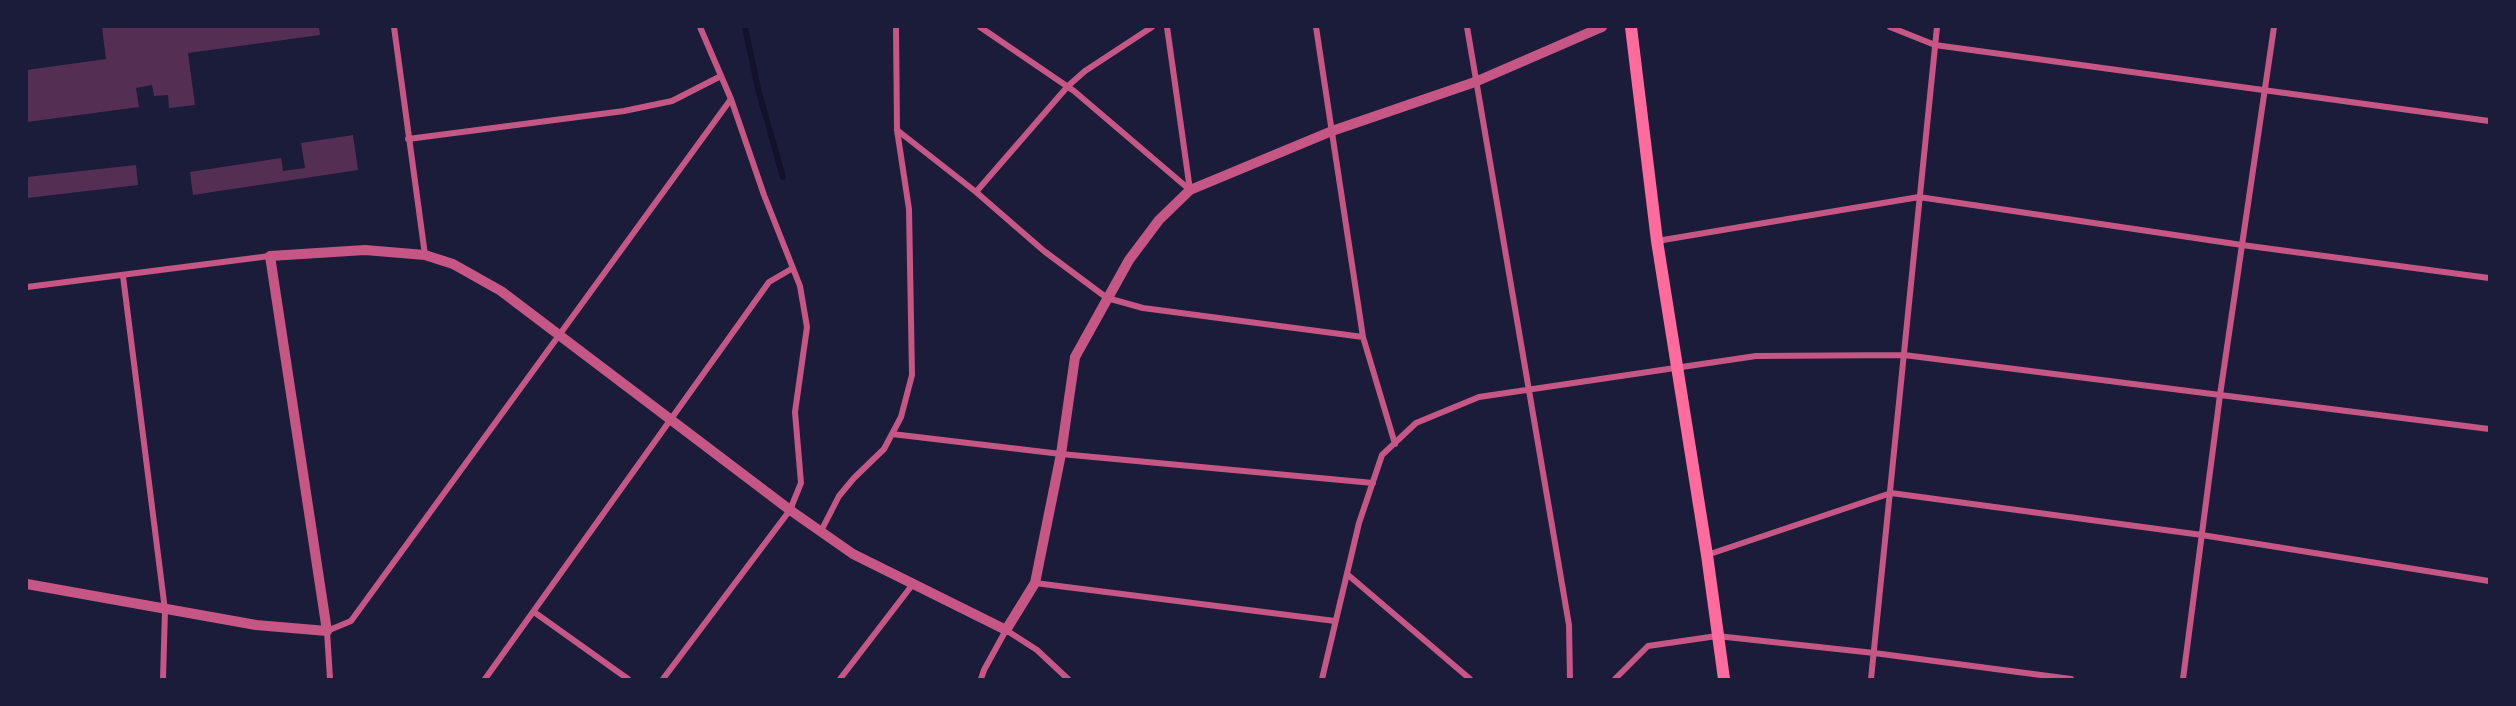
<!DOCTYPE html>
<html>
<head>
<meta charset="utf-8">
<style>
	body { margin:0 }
	#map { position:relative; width:2516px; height:706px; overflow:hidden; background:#1b1b3a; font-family:"Source Serif 4",serif }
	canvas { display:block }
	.frame { position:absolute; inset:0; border:28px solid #1b1b3a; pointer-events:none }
</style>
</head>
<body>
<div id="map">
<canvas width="2516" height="706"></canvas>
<div class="frame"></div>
</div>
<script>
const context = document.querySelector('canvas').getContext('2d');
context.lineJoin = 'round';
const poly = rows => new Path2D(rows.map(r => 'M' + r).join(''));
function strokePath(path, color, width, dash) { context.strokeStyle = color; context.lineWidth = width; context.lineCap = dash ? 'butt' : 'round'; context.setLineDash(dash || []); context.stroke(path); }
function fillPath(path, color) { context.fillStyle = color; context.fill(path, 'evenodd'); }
strokePath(poly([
	[745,27,758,89,783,177]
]), '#12122b', 6);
fillPath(poly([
	[102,27,319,27,320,35,188,53,195,105,169,108,168,95,154,96,152,85,136,88,139,107,27,122,27,70,106,59],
	[353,135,358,170,193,195,190,172,281,158,283,171,305,168,301,143],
	[136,165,138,185,27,198,27,177]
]), '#542f53');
strokePath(poly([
	[394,27,425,255],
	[980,27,1074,91,1190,190],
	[1167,27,1190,190],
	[1316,27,1363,337,1395,444],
	[1467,27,1569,625,1570,679],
	[1890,27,1935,45,2489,121],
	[897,130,976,192,1044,251,1107,298,1143,308,1363,337],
	[408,139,624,111,672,101,721,76],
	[976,192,1068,86,1085,71,1152,27],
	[1657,241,1919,197,2242,245,2489,278],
	[123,276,165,610,163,679],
	[27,287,270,256],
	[892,434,1061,454,1373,483],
	[821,531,839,496,854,478,884,449,901,417,912,375,909,209,897,130,896,27],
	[1707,555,1891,493,2202,535,2489,581],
	[1347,574,1470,679],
	[1035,583,1335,621],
	[534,612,628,679],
	[330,679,327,631,351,621,731,99],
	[485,679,769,282,793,268],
	[663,679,790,510,801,483,795,412,807,327,800,286,764,195,731,99,700,27],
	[840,679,913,584],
	[981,679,984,670,1006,630,1037,650,1068,679],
	[1322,679,1359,523,1382,455,1416,423,1479,397,1756,356,1904,355,2489,429],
	[1615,679,1648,646,1717,636,1874,653,2071,679],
	[1871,679,1937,27],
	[2183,679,2220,395,2274,27]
]), '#c65784', 6);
strokePath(poly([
	[27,584,256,625,327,631,270,256,365,250,425,255,453,264,501,291,790,510,853,554,1006,630,1035,583,1061,454,1075,357,1129,260,1159,220,1190,190,1332,131,1475,82,1602,27]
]), '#c65784', 10);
strokePath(poly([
	[1631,27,1657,241,1707,555,1724,679]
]), '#ff6b9d', 12);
</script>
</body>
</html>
